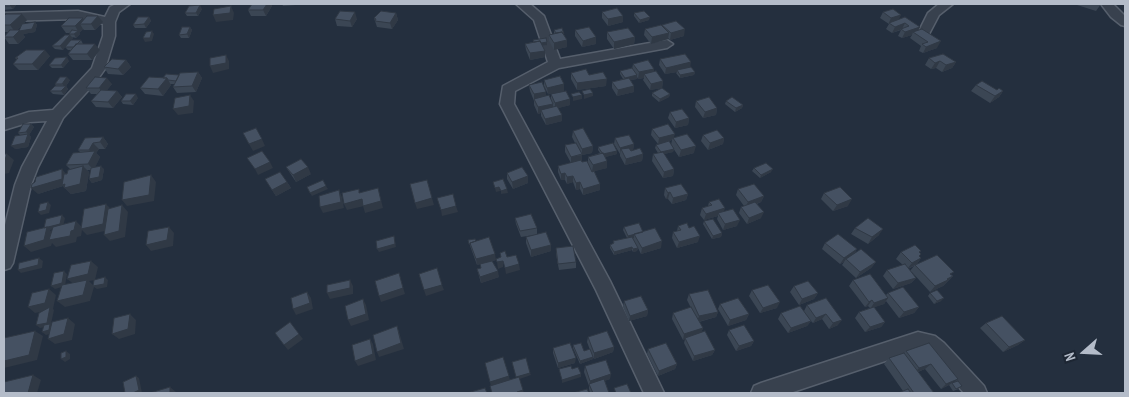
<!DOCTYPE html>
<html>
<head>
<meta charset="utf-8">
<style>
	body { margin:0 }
	#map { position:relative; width:1129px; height:397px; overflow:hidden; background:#242f3e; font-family:"PT Sans Narrow",sans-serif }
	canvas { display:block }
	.frame { position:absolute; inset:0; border:5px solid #b4bcc9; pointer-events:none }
	.north { position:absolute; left:1059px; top:327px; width:50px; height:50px; -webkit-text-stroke:4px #1d2633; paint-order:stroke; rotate:251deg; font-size:14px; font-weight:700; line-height:20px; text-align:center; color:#b4bcc9 }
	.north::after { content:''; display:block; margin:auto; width:18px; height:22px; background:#b4bcc9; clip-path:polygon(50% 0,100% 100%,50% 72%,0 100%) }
</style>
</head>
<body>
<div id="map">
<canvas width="1129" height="397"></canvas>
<div class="frame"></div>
<div class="north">N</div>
</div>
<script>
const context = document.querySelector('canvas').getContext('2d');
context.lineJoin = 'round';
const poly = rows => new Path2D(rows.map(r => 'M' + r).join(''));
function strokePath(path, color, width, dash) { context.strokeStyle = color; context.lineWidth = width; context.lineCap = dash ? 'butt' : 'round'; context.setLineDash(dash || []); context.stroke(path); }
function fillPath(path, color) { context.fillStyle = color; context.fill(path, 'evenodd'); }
const minor = poly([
	[116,4,130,4,119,12,115,22,115,36,105,69,95,83,63,118,38,167,31,185,13,263,10,268,4,270,4,229,15,185,22,167,47,121,30,122,4,130,4,120,29,112,53,110,92,68,103,36,103,24,78,19,4,21,4,13,78,11,105,17,110,7,116,4],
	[516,4,530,4,544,16,560,59,667,40,673,44,667,48,559,68,515,91,514,104,610,281,664,393,644,393,596,290,500,104,503,86,548,62,534,20,516,4],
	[939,4,953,4,939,15,929,34,921,34,919,31,928,13,939,4],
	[1101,4,1113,4,1125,16,1125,26,1121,25,1111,17,1101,4],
	[918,332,935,336,944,343,984,386,987,393,964,393,930,355,924,350,918,350,790,393,751,393,754,386,761,383,918,332]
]);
strokePath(minor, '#565f6c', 3);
fillPath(minor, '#38414e');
fillPath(poly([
	[4,4,17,4,13,9,4,10],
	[252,4,271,4,272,6,266,16,251,16,248,10],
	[282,4,296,4,296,5,283,6],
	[1078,4,1101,4,1096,11,1077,5],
	[202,9,198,16,187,16,185,13],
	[602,12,623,22,608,26,602,18],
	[883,12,899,19,919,30,937,48,923,53,919,51,921,46,910,38,912,35,902,38,898,36,901,30,892,33,886,29,889,24,880,18],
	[396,13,398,20,392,29,377,27,374,18],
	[634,13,649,20,639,23,634,16],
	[22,14,27,20,23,24,35,22,37,25,35,32,23,34,25,37,18,44,9,44,4,37,9,32,4,32,4,16],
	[22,25,20,30,17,30],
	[149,17,151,21,146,28,135,28,133,25],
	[83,18,84,19,103,22,95,30,84,30,83,29,79,33,80,34,76,38,72,37,73,38,71,40,81,40,83,44,100,50,92,60,73,60,68,54,71,50,68,50,65,47,63,50,55,49,52,46,69,35,70,33,66,33,61,26],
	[335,19,357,19,352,27,337,26],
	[662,25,684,36,670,40,668,38,668,39,651,44,644,35,645,29,662,26],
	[190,27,192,30,189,38,181,38,179,35],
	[554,30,564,37,567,40,567,47,554,50,549,41,549,35,554,34],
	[575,30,596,44,582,47,575,36],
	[607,32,635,37,634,44,614,49,607,39],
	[533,40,547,42,547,45,543,46,545,51,545,57,530,60,526,50,525,44,533,42],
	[50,56,38,70,19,70,13,64,17,60,15,58],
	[929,58,956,62,952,68,942,72,936,68,931,69,925,65],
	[660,59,690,67,695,72,694,75,680,78,676,73,677,72,665,74,659,65],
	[126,60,131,67,123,75,108,74,104,67],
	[69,61,63,68,52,68,49,65],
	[633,64,654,71,663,81,662,88,650,90,643,80,644,78,638,79,637,77,637,79,631,80,634,92,617,96,612,88,612,82,623,79,620,74,620,71,632,69],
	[198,72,202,78,196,92,177,93,173,87,175,84,170,84,171,85,163,96,145,94,140,88,163,78],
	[571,73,589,75,606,86,577,90,571,79],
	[70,80,66,86,68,89,64,95,53,94,50,91,56,86,55,84],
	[544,80,564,91,548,94,544,86],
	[112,84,107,90,117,91,122,97,113,108,96,107,91,101,97,94,91,94,86,88],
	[529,85,551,99,551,94,570,105,558,108,562,115,562,121,546,125,541,116,541,113,538,114,534,105,534,101,530,91],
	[976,85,997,90,1003,91,999,97,990,103,971,91],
	[652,93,670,94,669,97,659,102,652,96],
	[138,98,133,105,123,104,121,101],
	[696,101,717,108,716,115,703,118,695,107],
	[726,101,743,105,742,108,735,112,725,104],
	[670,112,689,118,688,125,675,128,668,118],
	[31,124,34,127,29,135,31,137,28,147,15,149,20,135,18,133],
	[652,129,674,138,694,153,679,157,671,145,672,140,669,141,674,149,673,152,664,154,674,169,673,176,663,178,652,161,653,154,658,153,655,148,656,145,658,144,651,135],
	[573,131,593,146,592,153,582,155,582,161,581,161,582,162,588,163,588,157,600,153,598,150,598,147,617,154,605,157,607,161,607,168,594,171,600,184,600,190,583,195,580,189,576,190,573,182,567,184,565,180,561,180,558,172,558,166,571,163,565,152,565,145,575,143,572,137],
	[703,135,724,138,723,144,708,150,701,141],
	[103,137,108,144,105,149,99,149,96,153,100,157,95,167,104,169,102,180,92,183,89,179,91,170,87,170,89,172,86,191,71,194,63,186,38,194,66,174,70,169,66,165,80,152,78,150],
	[615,138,634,144,633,150,643,154,642,161,625,165,620,156,620,154,614,144],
	[286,167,311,174,296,182],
	[754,168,771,172,760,178,752,171],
	[507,173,528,183,513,189,507,179],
	[265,179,287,182,291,188,276,196],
	[665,188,688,194,686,200,672,204,668,199,666,199,664,195],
	[738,189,764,196,761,202,757,204,761,218,747,224,739,213,741,207,744,206,736,195],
	[824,193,848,206,833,211,821,199],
	[709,202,724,212,737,226,723,230,717,219,718,216,704,220,700,215,702,208,708,206],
	[515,218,537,228,537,234,551,245,551,251,531,257,526,243,526,237,534,235,521,237,516,224],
	[704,221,722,233,721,237,712,239,703,224],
	[678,226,689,228,698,242,677,248,672,238,673,232,677,231],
	[624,227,643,232,661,248,641,254,638,248,637,251,633,252,632,250,614,255,610,248,610,245,613,244,613,241,627,238,623,230],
	[855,228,879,235,868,244,851,234],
	[468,240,476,241,496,260,492,261,499,277,481,283,477,269,481,268,480,264,477,265],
	[825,243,857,249,854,254,876,262,871,268,856,278,842,265,844,262,840,264,822,249],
	[556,248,576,262,576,268,559,270,556,254],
	[921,251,919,253,920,257,921,258,917,264,951,275,953,276,943,286,930,292,911,271,916,278,911,283,893,289,883,276,887,270,903,265,896,259,901,252],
	[914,266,910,271,908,269],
	[853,280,886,295,888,293,919,307,914,313,899,318,886,301,884,304,874,307,885,322,881,327,865,332,855,318,859,312,870,308,868,306,865,307,849,286],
	[794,286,818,293,814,299,799,305,790,292],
	[752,290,777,308,760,313,749,296],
	[930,293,941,301,934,304,928,296],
	[689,294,718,312,716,317,699,322,703,328,701,333,715,350,712,355,693,361,684,343,685,339,683,340,672,319,673,313,691,308,687,300],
	[826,298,838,325,829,329,822,319,813,323,811,321,807,326,788,333,778,319,781,313,804,311,807,305],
	[624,301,648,310,647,316,629,321,623,307],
	[720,304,749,314,746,320,728,326,718,309],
	[986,323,1025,340,1018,345,1003,352,980,328],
	[729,330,754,341,751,346,736,351,727,335],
	[588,337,614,347,613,352,594,359,593,357,593,359,580,364,573,348,573,345,584,351,590,350,587,342],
	[929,343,958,379,955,382,959,389,953,391,949,385,941,389,925,369,918,372,934,393,898,393,903,391,884,364,889,358,904,353,906,351],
	[553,348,575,363,558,368,553,353],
	[648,349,677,364,675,369,658,376,647,354],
	[585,366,610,379,604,381,609,393,590,393,589,389,589,386,584,372]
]), '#3b4654');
fillPath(poly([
	[12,4,17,4,13,9,10,6],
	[267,4,271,4,272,6,266,16,263,10],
	[200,5,202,9,198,16,196,13],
	[231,6,234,13,233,20,216,22,213,15],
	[355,12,357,19,352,27,350,21],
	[396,13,398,20,392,29,390,23],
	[22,14,27,20,15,32,10,25],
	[901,15,898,21,889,23,888,25,891,18],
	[98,16,103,22,95,30,91,24],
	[623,16,623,22,608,26,608,19],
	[149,17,151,21,146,28,144,24],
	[650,17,649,20,639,23,640,20],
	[83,18,87,24,80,24,83,29,79,33,80,34,76,38,74,34,78,31,75,26],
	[35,22,37,25,35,32,23,34,25,37,18,44,13,37,20,30],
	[905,23,902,29,892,33,895,27],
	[190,27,192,30,189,38,187,34],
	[920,27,917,33,913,32,912,35,902,38,905,32],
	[685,29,684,36,670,40,671,33],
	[152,31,154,34,152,41,145,42,143,38],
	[669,33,668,39,651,44,652,37],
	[70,35,73,38,63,50,60,46],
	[596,37,596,44,582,47,583,41],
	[635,37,634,44,614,49,614,42],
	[567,40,567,47,554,50,554,43],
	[941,41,937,48,923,53,926,47],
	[547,42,547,45,535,47,535,44],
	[95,44,100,50,92,60,87,54],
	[45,50,50,56,38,70,32,64],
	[545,51,545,57,530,60,530,53],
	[226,55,229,61,229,69,213,73,210,66],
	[67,57,69,61,63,68,61,65],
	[126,60,131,67,123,75,118,69],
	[940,61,936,68,931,69,935,63],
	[691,62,690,69,677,70,677,72,665,74,666,68],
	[956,62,952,68,942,72,946,65],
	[654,69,654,75,644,74,644,78,638,79,639,72],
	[198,72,202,78,196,92,192,86],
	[695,72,694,75,680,78,680,75],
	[637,75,637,79,624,81,625,78],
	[67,77,70,80,66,86,68,89,64,95,61,91,65,87,62,84],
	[107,78,112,84,104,94,99,88],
	[167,78,171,85,163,96,158,89],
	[607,79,606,86,577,90,577,83],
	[663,81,662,88,650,90,651,84],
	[564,84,564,91,548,94,547,88],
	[634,86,634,92,617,96,618,90],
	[117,91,122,97,113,108,108,102],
	[1003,91,999,97,990,103,995,96],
	[546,92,546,98,534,99,534,94],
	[593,93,593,96,584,99,584,95],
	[136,94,138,98,133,105,130,101],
	[670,94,669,97,659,102,660,99],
	[190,95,194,101,193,113,178,115,173,109],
	[582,95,582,99,573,101,573,97],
	[570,99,570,105,555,109,555,103],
	[553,104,553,110,541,110,541,113,538,114,538,107],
	[743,105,742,108,735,112,736,108],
	[717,108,716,115,703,118,705,112],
	[562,115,562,121,546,125,545,119],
	[689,118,688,125,675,128,676,122],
	[31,124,34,127,29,135,31,137,28,147,15,149,11,146,28,134,26,132],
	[675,134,673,140,673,138,672,140,658,145,659,138],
	[103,137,108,144,105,149,100,142],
	[724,138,723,144,708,150,710,143],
	[262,139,265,146,253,151,249,144],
	[93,143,99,149,96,153,100,157,94,170,88,164,93,155,89,150],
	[634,144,633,151,621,149,620,154,620,148],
	[593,146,592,153,582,155,582,161,571,164,571,157,582,155,582,149],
	[696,146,694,153,679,157,681,150],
	[674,149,673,152,660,155,661,152],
	[617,151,617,154,602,158,603,154],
	[7,154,14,160,9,173,4,174,4,163],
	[643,154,642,161,625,165,626,159],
	[607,161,607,168,592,172,593,165],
	[270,162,273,168,258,175,255,169],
	[83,166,89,172,86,191,71,194,63,186,38,194,31,188,62,169,68,176],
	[101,166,104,169,102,180,92,183,89,179],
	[308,167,311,174,296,182,293,175],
	[674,169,673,176,663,178,664,172],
	[773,169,771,172,760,178,761,175],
	[565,173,565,180,561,180,561,174],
	[151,175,156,182,154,201,127,206,122,200],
	[528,176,528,183,513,189,512,182],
	[573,176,573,182,567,184,567,177],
	[287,182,291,188,276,196,272,190],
	[580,182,580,189,576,190,576,183],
	[600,184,600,190,583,195,583,189],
	[326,186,328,189,312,196,310,193],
	[499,187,500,191,496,192,495,188],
	[378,188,383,208,365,213,363,206],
	[507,189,508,193,501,194,501,191],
	[339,190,342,197,344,208,323,213,320,207],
	[670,192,668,199,666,199,668,193],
	[688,194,686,200,672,204,673,198],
	[764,196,761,202,745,208,748,202],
	[432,198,434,205,417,209,415,203],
	[362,199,364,206,347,210,344,204],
	[852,199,848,206,833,211,837,205],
	[48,202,51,205,49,213,41,215,38,212],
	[106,204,112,210,109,230,87,235,82,230,81,236,77,237,76,242,56,247,52,243,51,246,31,252,24,246,44,228,62,215,65,218,63,227,50,230,53,234,71,231,76,221,83,228],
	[122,205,128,212,125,237,110,241,104,235],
	[456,206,458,212,442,216,441,210],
	[725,208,723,215,718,213,718,216,704,220,706,214],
	[764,212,761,218,747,224,749,218],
	[740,220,737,226,723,230,725,224],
	[169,227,174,233,173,246,151,251,146,245],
	[883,229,879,235,868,244,872,237],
	[722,233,721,237,712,239,713,236],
	[634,234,634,238,627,239,628,236],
	[394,236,396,247,379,252,377,249],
	[700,236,698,242,677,248,679,242],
	[662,241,661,248,641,254,642,248],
	[551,245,551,251,531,257,531,250],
	[632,247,632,250,614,255,614,252],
	[638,248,637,251,633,252,633,249],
	[857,249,853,255,846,259,844,262,840,264,844,258],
	[495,254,496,260,477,265,476,259],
	[39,258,43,261,42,268,21,273,18,270],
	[921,258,917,264,907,269,912,263],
	[91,261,98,267,95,280,89,281,94,286,105,277,108,280,107,287,97,289,94,287,90,301,65,307,57,301,74,284,67,279],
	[503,261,503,267,498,269,497,262],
	[876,262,871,268,856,278,860,272],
	[519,264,520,270,506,274,505,268],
	[64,271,67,274,65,286,55,289,51,286],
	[498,271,499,277,481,283,480,277],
	[399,273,405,294,381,302,379,296],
	[953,276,943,286,930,292,935,286],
	[916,278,911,283,893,289,898,283],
	[350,280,353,286,353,294,330,299,327,293],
	[442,285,444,290,426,296,424,290],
	[49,289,56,295,53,309,54,310,51,324,53,333,46,335,42,332,50,326,40,328,36,325,50,310,35,313,28,307],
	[307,292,311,298,313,309,296,315,293,309],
	[818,293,814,299,799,305,802,299],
	[888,298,884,304,870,309,874,303],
	[944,298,941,301,934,304,937,301],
	[363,299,366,305,369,320,351,326,348,320],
	[872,300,868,306,865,307,869,302],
	[780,302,777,308,760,313,763,308],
	[919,307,914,313,899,318,904,312],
	[648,310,647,316,629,321,630,316],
	[718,312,716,317,697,322,699,316],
	[130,314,136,320,135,334,119,339,112,334],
	[749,314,746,320,728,326,730,320],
	[826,314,822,319,813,323,816,318],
	[68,318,75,324,72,340,55,344,48,339],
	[842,320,838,325,829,329,833,323],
	[811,321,807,326,788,333,791,328],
	[885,322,881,327,865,332,870,327],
	[397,326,399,332,404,349,379,357,377,352],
	[703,328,701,334,685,338,685,339,683,340,684,334],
	[35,331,43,336,37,360,4,368,4,361],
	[299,334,303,339,288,350,284,345],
	[370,339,373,344,376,360,358,366,355,361],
	[1025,340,1018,345,1003,352,1009,347],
	[754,341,751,346,736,351,739,346],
	[614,347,613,352,594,359,594,353],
	[715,350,712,355,693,361,694,356],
	[66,351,70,354,70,359,65,362,61,359],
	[593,357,593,359,580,364,580,361],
	[576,358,575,363,558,368,558,363],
	[677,364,675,369,658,376,659,371],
	[931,364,925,369,914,373,919,368],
	[530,373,531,375,517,380,516,377],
	[581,374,581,377,562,383,562,380],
	[611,374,610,379,589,386,590,381],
	[33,375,41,380,37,393,28,393],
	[136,376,139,378,142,393,133,393],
	[509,376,510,381,491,387,490,382],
	[958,379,952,384,952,383,949,385,941,389,946,384],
	[170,387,176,392,176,393,170,393],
	[523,390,524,393,517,393,517,392]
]), '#303945');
const building = poly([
	[4,4,12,4,10,6,4,6,4,4],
	[252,4,267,4,263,10,248,10,252,4],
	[200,5,196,13,185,13,189,6,200,5],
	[231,6,230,13,213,15,214,9,231,6],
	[617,8,623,16,608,19,602,12,617,8],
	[893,9,901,15,891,18,883,12,893,9],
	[340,11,355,12,350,21,335,19,340,11],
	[381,11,396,13,390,23,375,21,376,19,374,18,381,11],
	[644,11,650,17,640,20,634,13,644,11],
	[6,14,22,14,10,25,4,25,4,16,6,14],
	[87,16,98,16,91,24,80,24,87,16],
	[138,17,149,17,144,24,133,25,138,17],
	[905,17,920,27,905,32,901,29,909,26,905,23,895,27,889,23,905,17],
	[69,18,83,18,75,26,61,26,69,18],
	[676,21,685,29,671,33,662,25,676,21],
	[35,22,32,29,19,31,22,24,35,22],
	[661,25,669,33,652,37,645,29,661,25],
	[182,27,190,27,187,34,179,35,182,27],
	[589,27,596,37,583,41,575,30,589,27],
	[562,28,564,34,563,34,562,32,556,33,554,30,562,28],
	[628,28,635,37,614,42,607,32,628,28],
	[922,29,941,41,926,47,922,44,928,42,913,32,922,29],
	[10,30,20,30,13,37,4,37,10,30],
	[72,30,78,31,74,34,69,34,72,30],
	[152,31,150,38,143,38,146,32,152,31],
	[562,32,567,40,554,43,549,35,562,32],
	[65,35,70,35,60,46,52,46,65,35],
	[546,38,547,42,541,43,540,41,534,42,533,40,546,38],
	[71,40,81,40,74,47,65,47,71,40],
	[540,41,545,51,530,53,525,44,540,41],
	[76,44,95,44,87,54,68,54,76,44],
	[26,50,45,50,32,64,13,64,18,58,15,58,26,50],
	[685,54,691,62,666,68,660,59,685,54],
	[943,54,956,62,946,65,940,61,935,63,929,58,943,54],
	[226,55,226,63,210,66,210,58,226,55],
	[67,57,61,65,49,65,55,58,67,57],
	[112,59,126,60,118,69,104,67,112,59],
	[648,60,654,69,639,72,633,64,648,60],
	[691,67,695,72,680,75,677,70,691,67],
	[632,68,637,75,625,78,620,71,632,68],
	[586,69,589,75,603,72,607,79,577,83,571,73,586,69],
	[656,71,663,81,651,84,644,74,656,71],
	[198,72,192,86,173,87,180,73,198,72],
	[166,74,179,75,176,81,168,80,167,78,163,78,166,74],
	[560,76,564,84,547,88,544,80,560,76],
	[60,77,67,77,62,84,55,84,60,77],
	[95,77,107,78,99,88,86,88,95,77],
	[149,77,167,78,158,89,140,88,149,77],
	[629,78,634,86,618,90,612,82,629,78],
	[982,81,997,90,999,88,1003,91,995,96,976,85,982,81],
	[542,82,546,92,534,94,529,85,542,82],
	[55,86,66,86,61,91,50,91,55,86],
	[662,88,670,94,660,99,652,93,662,88],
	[590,89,593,93,584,95,582,91,590,89],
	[101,90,117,91,108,102,91,101,101,90],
	[566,91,570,99,555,103,551,94,566,91],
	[579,92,582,95,573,97,571,94,579,92],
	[126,94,136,94,130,101,121,101,126,94],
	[190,95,189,106,173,109,175,98,190,95],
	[549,95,553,104,538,107,534,99,549,95],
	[709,97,717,108,705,112,696,101,709,97],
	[732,97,743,105,736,108,726,101,732,97],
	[557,106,562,115,545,119,541,110,557,106],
	[682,109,689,118,676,122,670,112,682,109],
	[23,124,31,124,26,132,18,133,23,124],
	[668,124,675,134,659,138,652,129,668,124],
	[256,128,262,139,249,144,243,133,256,128],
	[583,128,593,146,582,149,573,131,583,128],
	[717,130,724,138,710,143,703,135,717,130],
	[28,134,25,143,11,146,15,136,28,134],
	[687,134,696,146,681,150,673,138,687,134],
	[629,135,634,144,620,148,615,138,629,135],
	[103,137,100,142,93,143,89,150,78,150,85,138,103,137],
	[669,141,674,149,661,152,656,145,669,141],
	[576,143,582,154,571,157,565,145,576,143],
	[613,143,617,151,603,154,598,147,613,143],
	[629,148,631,151,640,148,643,154,626,159,621,149,629,148],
	[95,151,88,164,66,165,73,153,95,151],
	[262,151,270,162,255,169,247,158,262,151],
	[663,152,674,169,664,172,653,154,663,152],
	[603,153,607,161,593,165,588,157,603,153],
	[4,154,7,154,4,163,4,154],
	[301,159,308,167,293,175,286,167,301,159],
	[581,160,582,162,587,161,592,172,594,171,600,184,583,189,580,182,576,183,573,176,567,177,565,173,561,174,558,166,581,160],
	[766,163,773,169,761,175,754,168,766,163],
	[83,166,80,184,64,188,65,184,62,185,64,174,67,174,68,170,83,166],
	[101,166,99,177,89,179,91,168,101,166],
	[522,167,528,176,512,182,507,173,522,167],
	[62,169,62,179,31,188,32,184,35,182,36,177,62,169],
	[280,172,287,182,272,190,265,179,280,172],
	[151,175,149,195,122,200,124,182,151,175],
	[503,179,507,189,501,191,499,187,495,188,493,182,503,179],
	[323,180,326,186,310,193,307,187,323,180],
	[427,180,432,198,415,203,410,184,427,180],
	[681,184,688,194,673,198,670,192,668,193,665,188,681,184],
	[754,184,764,196,748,202,738,189,754,184],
	[840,187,852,199,837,205,824,193,840,187],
	[378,188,381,201,363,206,362,199,344,204,342,193,359,189,359,193,378,188],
	[339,190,341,202,320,207,319,196,339,190],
	[453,194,456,206,441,210,437,198,453,194],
	[719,199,725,208,706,214,702,208,712,205,709,202,719,199],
	[48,202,46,210,38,212,40,204,48,202],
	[755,202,764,212,749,218,741,207,755,202],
	[106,204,103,224,81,229,84,209,106,204],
	[122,205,119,231,104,235,108,209,122,205],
	[733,209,740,220,725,224,718,213,733,209],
	[531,214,537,228,520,231,515,218,531,214],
	[62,215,60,224,44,228,46,219,62,215],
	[868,218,883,229,872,237,855,228,868,218],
	[713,219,722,233,713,236,704,221,713,219],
	[76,221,74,230,71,231,70,236,49,240,53,227,76,221],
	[639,223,643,232,628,236,624,227,639,223],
	[687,223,689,228,694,226,700,236,679,242,673,232,681,230,678,226,687,223],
	[47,227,44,240,24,246,27,232,47,227],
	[169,227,167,240,146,245,148,231,169,227],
	[655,228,662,241,642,248,634,234,655,228],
	[546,232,551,245,531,250,526,237,546,232],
	[838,234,857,249,844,258,825,243,838,234],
	[394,236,395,244,377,249,376,241,394,236],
	[489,237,495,254,476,259,470,243,489,237],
	[632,237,638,248,633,249,632,247,614,252,610,245,614,243,613,241,632,237],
	[475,239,476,241,470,243,471,244,469,244,468,240,475,239],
	[915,245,921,251,919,252,921,254,919,256,921,258,912,263,901,252,915,245],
	[573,246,576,262,558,264,556,248,573,246],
	[861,249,876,262,860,272,846,259,861,249],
	[505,251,507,257,516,255,519,264,505,268,503,261,497,262,496,259,501,257,500,253,505,251],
	[937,255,954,272,950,274,953,276,947,279,948,280,935,286,915,265,937,255],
	[39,258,38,265,18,270,19,263,39,258],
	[91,261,88,274,67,279,71,265,91,261],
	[492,261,498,271,480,277,477,269,481,268,480,264,492,261],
	[905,264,916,278,898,283,887,270,905,264],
	[437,268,442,285,424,290,419,274,437,268],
	[64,271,62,283,51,286,54,273,64,271],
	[399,273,403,288,379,296,375,281,399,273],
	[870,274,888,298,874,303,872,300,869,302,853,280,870,274],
	[105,277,104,284,93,286,94,280,105,277],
	[87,280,83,295,57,301,62,285,87,280],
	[350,280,350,288,327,293,327,285,350,280],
	[808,281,818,293,802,299,794,286,808,281],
	[768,285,780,302,763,308,752,290,768,285],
	[903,287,919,307,904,312,888,293,903,287],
	[49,289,45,303,28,307,32,293,49,289],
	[708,290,718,312,699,316,689,294,708,290],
	[937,290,944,298,937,301,930,293,937,290],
	[307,292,310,303,293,309,291,298,307,292],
	[641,296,648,310,630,316,624,301,641,296],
	[738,298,749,314,730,320,720,304,738,298],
	[826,298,842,320,833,323,826,314,816,318,807,305,826,298],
	[363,299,366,314,348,320,345,306,363,299],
	[800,306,811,321,791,328,781,313,800,306],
	[50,307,47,323,36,325,39,313,50,307],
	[691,307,703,328,684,334,673,313,691,307],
	[874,307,885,322,870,327,859,312,874,307],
	[130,314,128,329,112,334,114,318,130,314],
	[1002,316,1025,340,1009,347,986,323,1002,316],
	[68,318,64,334,48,339,52,322,68,318],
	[290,322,299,334,284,345,275,333,290,322],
	[50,324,49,330,42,332,44,325,50,324],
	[744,325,754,341,739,346,729,330,744,325],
	[397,326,401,343,377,352,373,335,397,326],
	[35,331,29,355,4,361,4,338,35,331],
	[607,331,614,347,594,353,588,337,607,331],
	[705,331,715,350,694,356,685,338,705,331],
	[370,339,373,354,355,361,352,345,370,339],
	[570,343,576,358,558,363,553,348,570,343],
	[581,343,584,351,590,349,593,357,580,361,573,345,581,343],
	[666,343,677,364,659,371,648,349,666,343],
	[929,343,958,379,946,384,931,364,919,368,906,351,929,343],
	[66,351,66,357,61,359,61,353,66,351],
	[904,353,934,393,914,393,889,358,904,353],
	[503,357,509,376,490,382,485,363,503,357],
	[526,358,530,373,516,377,512,362,526,358],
	[606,360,611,374,590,381,585,366,606,360],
	[571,366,572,369,578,367,581,374,562,380,559,369,571,366],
	[33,375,28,393,4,393,4,382,33,375],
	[136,376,139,390,133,393,125,393,123,382,136,376],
	[519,377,523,390,517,392,517,393,492,393,490,386,519,377],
	[604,379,609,393,593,393,589,384,604,379],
	[958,381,962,386,956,389,952,383,958,381],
	[627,384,631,393,616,393,614,388,627,384],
	[170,387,170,393,150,393,170,387],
	[485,388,487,393,467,393,485,388],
	[587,389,589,393,573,393,587,389],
	[908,389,911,393,898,393,908,389]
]);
fillPath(building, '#455162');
strokePath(building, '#303945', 1);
</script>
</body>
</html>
